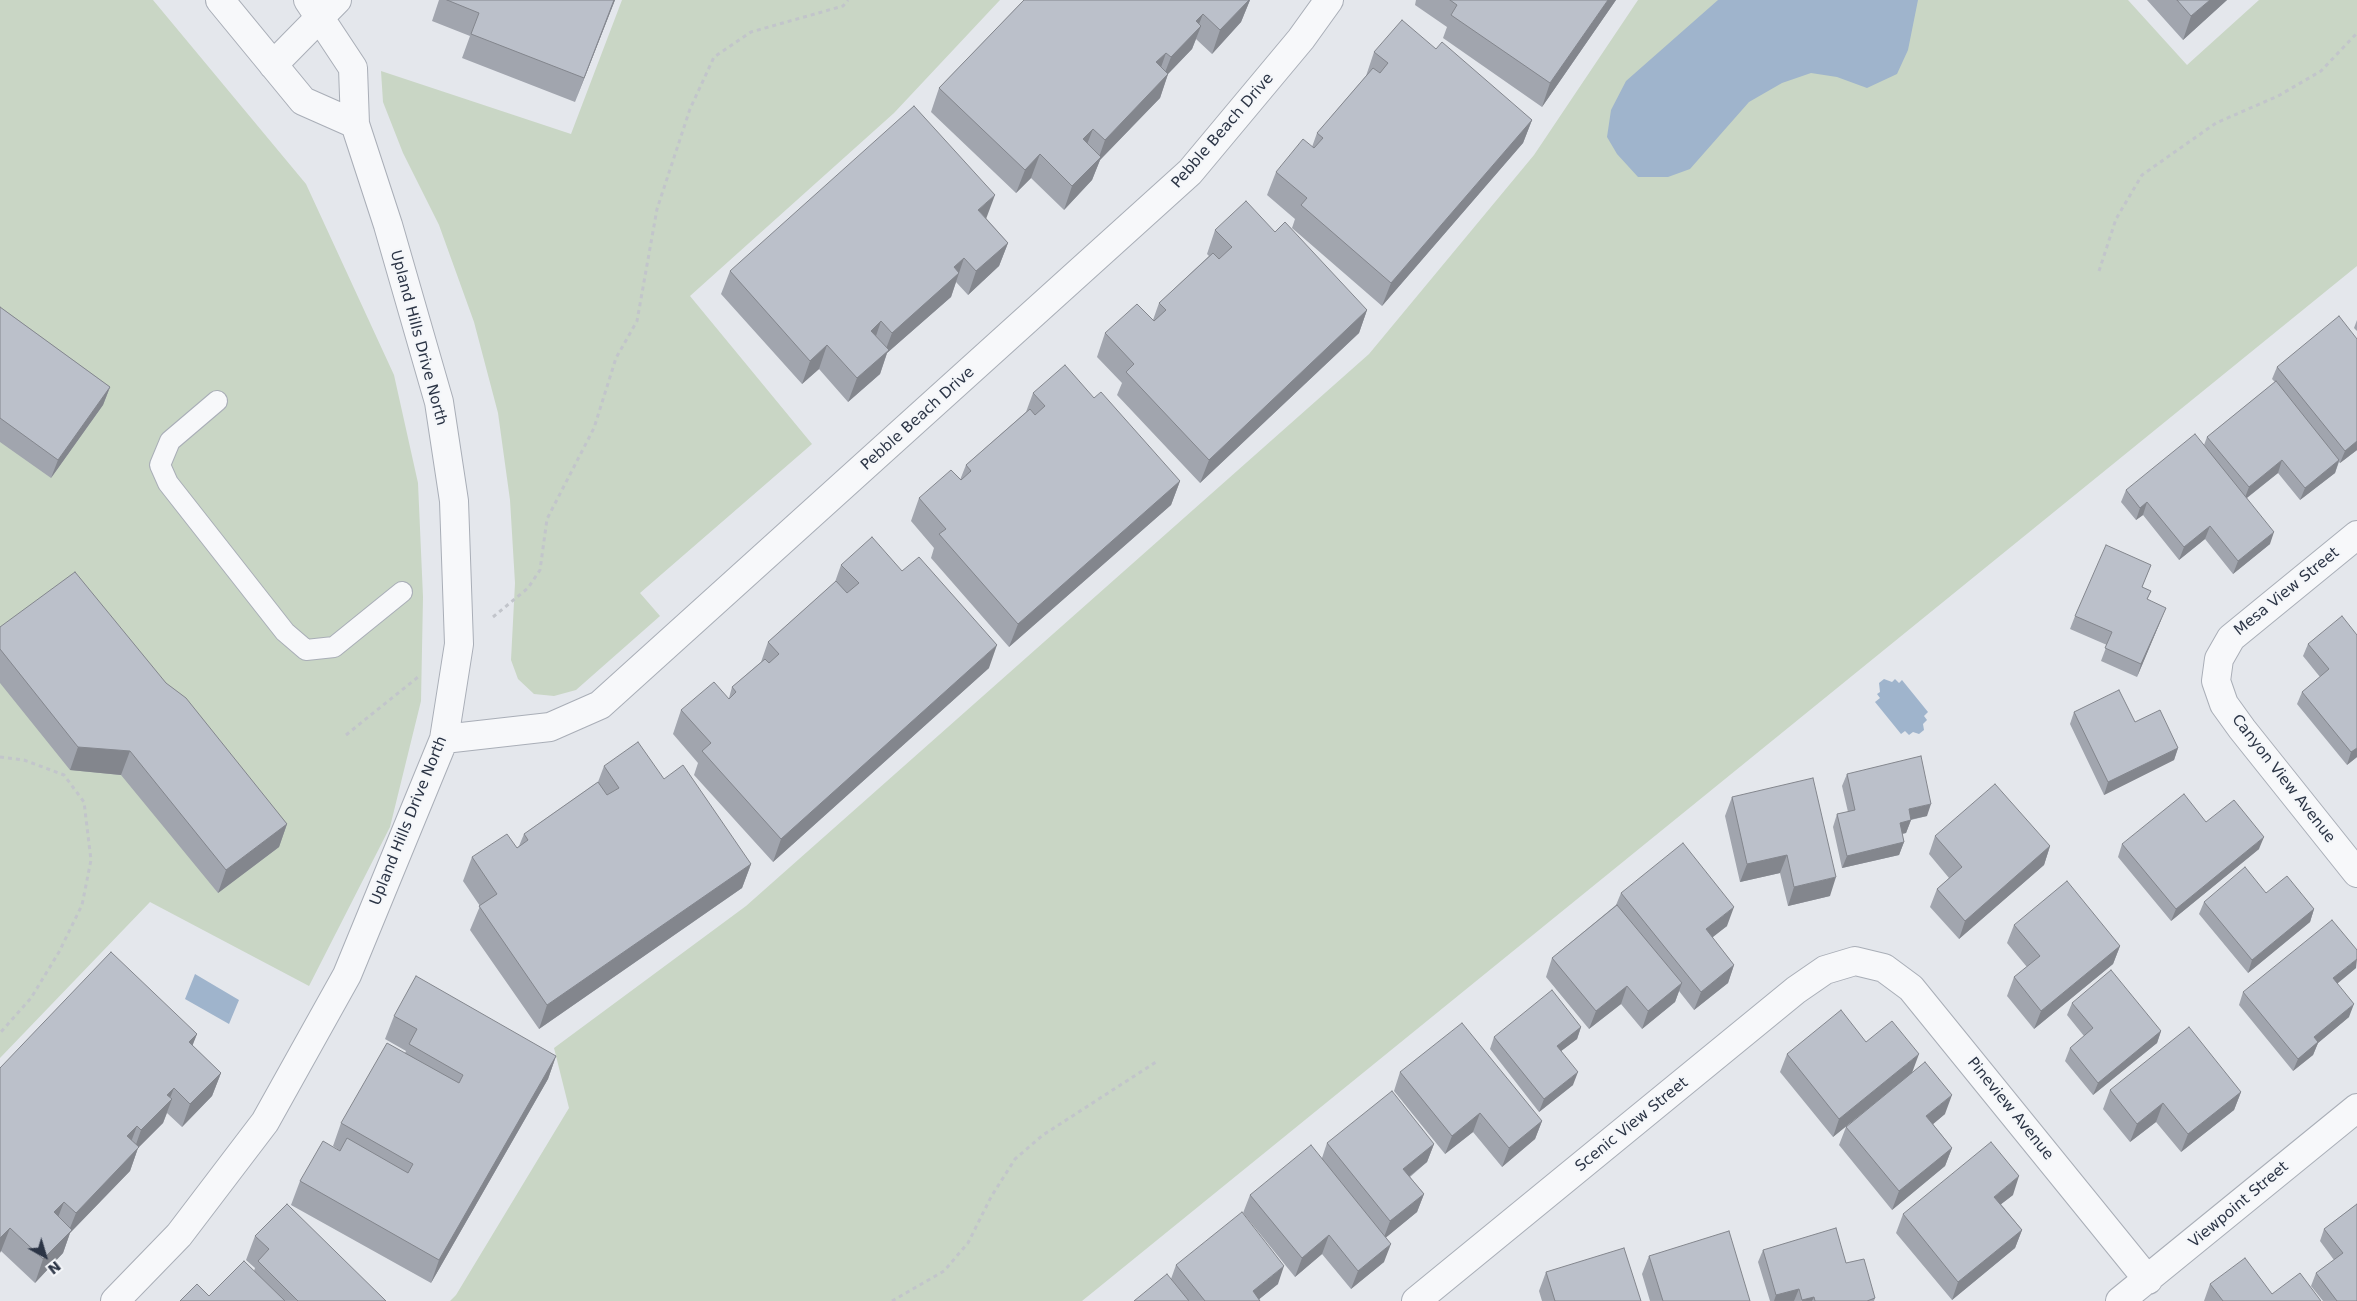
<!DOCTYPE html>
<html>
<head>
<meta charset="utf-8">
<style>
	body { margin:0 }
	#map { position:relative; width:2357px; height:1301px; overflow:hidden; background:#e4e7ec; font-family:"DejaVu Sans",sans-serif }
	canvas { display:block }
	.north { position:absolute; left:20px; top:1231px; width:50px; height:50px; -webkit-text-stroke:4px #f4f6f9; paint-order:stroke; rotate:141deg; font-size:14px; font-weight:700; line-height:20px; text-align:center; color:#2b3445 }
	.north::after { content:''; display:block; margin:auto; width:18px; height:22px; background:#2b3445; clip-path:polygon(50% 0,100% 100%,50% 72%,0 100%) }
</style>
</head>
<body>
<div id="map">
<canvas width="2357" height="1301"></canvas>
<div class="north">N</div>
</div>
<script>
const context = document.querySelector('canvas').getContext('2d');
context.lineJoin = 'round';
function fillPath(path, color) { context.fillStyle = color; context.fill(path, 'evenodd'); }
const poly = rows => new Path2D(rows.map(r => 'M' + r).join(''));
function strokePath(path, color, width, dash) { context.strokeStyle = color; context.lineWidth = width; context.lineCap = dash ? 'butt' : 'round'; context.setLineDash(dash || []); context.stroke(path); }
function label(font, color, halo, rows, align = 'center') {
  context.font = font + ' "DejaVu Sans",sans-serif'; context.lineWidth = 4; context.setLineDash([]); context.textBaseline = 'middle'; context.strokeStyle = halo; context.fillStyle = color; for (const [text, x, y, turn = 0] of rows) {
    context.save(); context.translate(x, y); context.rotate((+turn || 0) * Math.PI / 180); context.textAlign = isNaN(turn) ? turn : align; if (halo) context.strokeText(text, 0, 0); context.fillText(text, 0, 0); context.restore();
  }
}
fillPath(poly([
	[0,0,153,0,306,184,394,375,418,483,423,597,421,701,390,827,309,986,150,902,0,1058],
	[622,0,1000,0,894,113,690,296,812,444,640,593,660,616,576,690,554,696,534,694,518,679,511,660,515,583,510,500,498,413,474,322,439,225,403,153,383,102,381,71,571,134],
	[1638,0,2128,0,2187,65,2259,0,2357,0,2357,266,1082,1301,450,1301,456,1295,569,1108,554,1048,746,906,1369,354,1534,155]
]), '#c9d6c5');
fillPath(poly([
	[1718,0,1918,0,1908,50,1897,74,1867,88,1837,77,1811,73,1782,83,1749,102,1690,169,1668,177,1638,177,1617,154,1607,137,1611,110,1626,81],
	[1884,679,1892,682,1895,679,1899,683,1902,680,1928,712,1924,716,1927,720,1923,724,1924,730,1919,734,1913,732,1909,735,1905,731,1901,734,1875,702,1880,698,1877,694,1880,692,1879,683],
	[195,974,239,1000,229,1024,185,999]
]), '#9fb4cc');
const lane = poly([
	[217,401,170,441,160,465,168,483,285,632,306,650,334,647,402,592]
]);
const street = poly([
	[220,0,303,101,355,124],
	[273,65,337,0],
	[2357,535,2231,638,2219,659,2216,681,2224,704,2242,729,2357,873],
	[444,739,550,727,600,705,1190,172,1301,39,1329,0],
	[115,1301,179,1235,265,1122,347,975,444,739,459,644,454,501,439,402,388,225,355,124,353,68,308,0],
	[1416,1301,1796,990,1825,970,1855,961,1884,968,1911,988,2148,1280],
	[2120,1301,2357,1108]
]);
strokePath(lane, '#a9aeb7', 22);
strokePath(street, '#a9aeb7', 30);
strokePath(poly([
	[2099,271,2116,219,2142,175,2216,123,2278,96,2321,71,2357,33],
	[493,617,528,588,540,570,547,519,594,428,616,358,637,321,657,209,690,109,714,57,751,32,843,6,848,0],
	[346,735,418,677],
	[0,757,24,760,64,775,84,802,91,860,82,905,59,952,31,998,0,1033],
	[892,1301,944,1271,968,1243,991,1197,1015,1159,1043,1135,1156,1062]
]), '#c2c5cb', 3, [4, 4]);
strokePath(lane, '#f7f8fa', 20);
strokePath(street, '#f7f8fa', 28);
fillPath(poly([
	[439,0,615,0,575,102,462,58,470,36,432,21],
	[1024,0,1250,0,1241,22,1212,54,1196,39,1192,49,1168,74,1160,98,1100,160,1092,180,1064,210,1031,178,1016,193,931,112,939,88],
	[1416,0,1616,0,1542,107,1443,38,1447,27,1415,5],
	[2147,0,2227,0,2183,40],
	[1436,49,1532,120,1523,143,1382,306,1292,228,1295,219,1267,195,1276,172,1312,147,1317,133,1366,76,1374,52],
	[986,218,1008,243,999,266,968,295,956,282,951,297,887,353,880,374,848,402,819,369,802,384,721,294,730,271],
	[1215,230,1275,232,1367,310,1359,333,1200,483,1117,395,1122,383,1097,357,1105,333,1153,320,1159,303,1209,256,1207,254],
	[0,307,110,387,103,405,51,478,0,442],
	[2357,320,2357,331,2354,328],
	[2357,339,2357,450,2340,463,2339,462,2335,473,2300,500,2278,473,2247,498,2270,544,2233,574,2205,539,2179,560,2143,515,2136,520,2121,502,2126,490,2204,445,2207,437,2275,382,2272,379,2277,367],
	[1033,393,1094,398,1180,481,1171,505,1009,647,931,558,934,548,911,521,919,498,960,480,966,465,1026,412],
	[841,565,989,668,773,862,694,775,698,763,673,734,681,710,729,698,732,687,761,662,768,642,835,582],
	[2151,565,2142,587,2151,591,2147,600,2161,620,2137,677,2101,661,2107,645,2070,629,2075,616],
	[0,627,166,683,287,824,279,847,218,893,121,775,70,770,0,683],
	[2357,635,2357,757,2347,765,2297,704,2302,692,2320,677,2303,656,2308,644],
	[2074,712,2178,748,2174,760,2104,795,2070,724],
	[604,766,664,779,751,864,742,888,539,1029,470,930,480,906,463,881,472,857,517,848,519,846,524,834,598,782],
	[1847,774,1927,816,1911,820,1906,833,1902,834,1904,842,1899,855,1842,868,1833,827,1837,814,1848,812,1842,786],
	[1732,797,1830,896,1788,906,1780,873,1740,882,1725,816],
	[2206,822,2259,849,2171,921,2118,857,2122,844],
	[1935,836,2050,846,2044,865,1959,939,1930,907,1937,889,1949,878,1929,854],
	[1621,893,1727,926,1712,937,1734,965,1728,983,1694,1010,1679,991,1675,1002,1642,1029,1621,1004,1589,1029,1546,977,1552,958,1616,905],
	[2266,893,2314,909,2310,922,2248,973,2199,914,2204,902],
	[2014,925,2120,946,2113,964,2034,1029,2007,996,2014,977,2027,967,2007,943],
	[2356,968,2337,984,2349,1017,2318,1043,2313,1055,2293,1071,2239,1005,2243,992],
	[2072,1003,2161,1031,2157,1043,2093,1095,2065,1061,2070,1048,2084,1036,2067,1015],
	[394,1016,556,1056,548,1079,431,1283,291,1205,300,1181,340,1151,333,1146,341,1123,405,1053,406,1051,385,1039],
	[1581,1027,1577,1039,1561,1051,1573,1085,1539,1112,1490,1049,1494,1037],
	[197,1034,192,1045,221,1073,212,1096,182,1127,167,1113,163,1123,138,1148,130,1171,70,1233,63,1253,35,1283,1,1251,0,1068],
	[1866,1042,1912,1072,1945,1114,1933,1124,1952,1148,1945,1166,1892,1210,1839,1145,1846,1127,1864,1111,1833,1137,1780,1072,1787,1054],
	[1400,1072,1542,1121,1535,1139,1502,1167,1473,1132,1445,1154,1394,1091],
	[2110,1090,2241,1092,2234,1110,2181,1152,2156,1122,2130,1142,2103,1109],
	[1327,1143,1434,1144,1427,1162,1410,1177,1424,1194,1417,1212,1386,1237,1384,1262,1351,1289,1322,1254,1295,1277,1243,1213,1250,1195,1322,1158],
	[2013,1195,2001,1204,2022,1230,2015,1248,1952,1300,1896,1233,1903,1214],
	[2357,1204,2357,1301,2323,1301,2311,1286,2316,1273,2334,1260,2320,1241,2324,1229],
	[255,1236,386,1301,180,1301,209,1296,254,1271,255,1268,246,1260],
	[1763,1250,1846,1263,1875,1298,1874,1301,1770,1301,1758,1262],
	[1649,1256,1750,1301,1650,1301,1642,1274],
	[1176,1265,1278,1284,1259,1299,1260,1301,1134,1301,1171,1279],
	[1546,1272,1641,1301,1542,1301,1539,1291],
	[2210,1284,2272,1294,2321,1301,2204,1301]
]), '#a1a5ae');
fillPath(poly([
	[614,0,615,0,575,102,584,78],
	[1249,0,1250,0,1241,22,1212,54,1220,30],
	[1608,0,1616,0,1542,107,1550,83],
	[2210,0,2227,0,2183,40,2191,16],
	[1203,14,1197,29,1201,26,1192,49,1168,74,1160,98,1100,160,1092,180,1064,210,1072,186,1098,160,1105,140,1162,80,1171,57,1196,21],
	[1166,53,1158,76,1156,62],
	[1532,120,1523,143,1382,306,1391,283],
	[1093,129,1084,152,1083,139],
	[1040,154,1031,178,1016,193,1025,170],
	[995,195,986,219,978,210],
	[1008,243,999,266,968,295,976,271],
	[964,258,951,297,887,353,880,374,848,402,857,378,884,354,892,333,954,267],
	[1367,310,1359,333,1200,483,1209,460],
	[881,321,873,345,871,331],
	[827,345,819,369,802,384,810,361],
	[110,387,103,405,51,478,58,460],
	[2357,441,2357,450,2340,463,2345,451],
	[2282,460,2278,473,2244,500,2249,487],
	[2339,460,2335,473,2300,500,2305,488],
	[1180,481,1171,505,1009,647,1018,624],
	[2147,502,2143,515,2136,520,2140,508],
	[2210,526,2205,539,2179,560,2184,547],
	[2274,532,2270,544,2233,574,2238,561],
	[2166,608,2161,620,2137,677,2141,664],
	[997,645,989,668,773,862,781,839],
	[78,747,130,751,121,775,70,770],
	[2178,748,2174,760,2104,795,2108,782],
	[2357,748,2357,757,2347,765,2351,752],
	[1931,804,1927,816,1904,821,1909,809],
	[1911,820,1906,833,1895,835,1900,823],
	[287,824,279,847,218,893,226,870],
	[2264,837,2259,849,2171,921,2176,909],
	[1904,842,1899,855,1842,868,1847,856],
	[2050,846,2044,865,1959,939,1965,921],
	[1787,855,1780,873,1740,882,1747,864],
	[751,864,742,888,539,1029,547,1005],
	[1836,877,1830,896,1788,906,1794,887],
	[1734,907,1727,926,1699,948,1706,929],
	[2314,909,2310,922,2248,973,2252,960],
	[2120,946,2113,964,2034,1029,2041,1011],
	[2357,959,2356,968,2328,991,2333,978],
	[1734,965,1728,983,1694,1010,1701,992],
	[1682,983,1675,1002,1642,1029,1648,1011],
	[1627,986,1621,1004,1589,1029,1596,1011],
	[2354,1004,2349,1017,2318,1043,2313,1055,2293,1071,2298,1059,2314,1037],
	[1581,1027,1577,1039,1552,1058,1557,1046],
	[2161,1031,2157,1043,2093,1095,2098,1083],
	[197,1034,188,1057,189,1042],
	[1919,1054,1912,1073,1833,1137,1839,1119],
	[556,1056,548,1079,431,1283,439,1260],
	[1578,1072,1573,1085,1539,1112,1544,1099],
	[221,1073,212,1096,182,1127,190,1104],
	[174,1088,168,1103,172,1099,163,1123,138,1148,130,1171,70,1233,63,1253,35,1283,43,1259,68,1233,76,1213,133,1153,141,1130,167,1095],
	[2241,1092,2234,1110,2181,1152,2188,1134],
	[1952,1095,1945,1114,1920,1135,1926,1116],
	[2163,1103,2156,1122,2130,1142,2137,1124],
	[1480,1113,1473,1132,1445,1154,1452,1136],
	[1542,1121,1535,1139,1502,1167,1509,1148],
	[137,1126,128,1150,127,1136],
	[1434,1144,1427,1162,1396,1187,1403,1169],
	[1952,1148,1945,1166,1892,1210,1899,1191],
	[2019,1176,2013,1195,1987,1215,1994,1197],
	[1424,1194,1417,1212,1383,1240,1390,1221],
	[64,1202,55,1225,54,1212],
	[10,1228,1,1251,0,1253,0,1238],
	[2022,1230,2015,1248,1952,1300,1958,1282],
	[1329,1235,1322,1254,1295,1277,1302,1258],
	[1391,1244,1384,1262,1351,1289,1358,1271],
	[1284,1266,1278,1284,1257,1301,1253,1291],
	[1799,1289,1794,1301,1774,1301,1776,1295],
	[1814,1297,1812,1301,1802,1301,1802,1300]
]), '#83868d');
const building = poly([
	[447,0,614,0,584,78,471,34,479,13,447,0],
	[1024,0,1249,0,1220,30,1203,14,1196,21,1201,26,1171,57,1166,53,1156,62,1168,74,1105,140,1093,129,1083,139,1101,157,1072,186,1040,154,1025,170,939,88,1024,0],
	[1450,0,1608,0,1550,83,1451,15,1457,5,1450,0],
	[2177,0,2210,0,2191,16,2177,0],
	[1402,20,1436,49,1442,42,1532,120,1391,283,1301,205,1307,198,1276,172,1303,139,1314,148,1323,138,1317,133,1373,68,1380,73,1388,63,1374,52,1402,20],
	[914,106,995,195,978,210,1008,243,976,271,964,258,954,267,959,273,892,333,881,321,871,331,889,350,857,378,827,345,810,361,730,271,914,106],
	[1246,201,1275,232,1285,222,1367,310,1209,460,1126,372,1134,364,1105,333,1137,304,1154,321,1166,310,1159,303,1213,253,1219,259,1232,247,1215,230,1246,201],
	[0,307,110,387,58,460,0,418,0,307],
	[2339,316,2357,339,2357,441,2345,451,2277,367,2339,316],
	[1065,365,1094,398,1101,392,1180,481,1018,624,939,534,946,529,919,498,951,470,961,480,971,471,966,465,1030,409,1035,415,1045,406,1033,393,1065,365],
	[2276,381,2339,460,2305,488,2282,460,2249,487,2207,437,2276,381],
	[2195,434,2274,532,2238,561,2210,526,2184,547,2147,502,2140,508,2126,490,2195,434],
	[872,537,902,571,919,557,997,645,781,839,702,751,711,743,681,710,714,682,729,699,736,692,732,687,765,659,769,663,779,654,768,642,836,581,847,593,859,583,841,565,872,537],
	[2106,545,2151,565,2142,587,2151,591,2147,599,2166,608,2141,664,2105,648,2112,632,2075,616,2106,545],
	[75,572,166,683,186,698,287,824,226,870,130,751,78,747,0,649,0,627,75,572],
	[2342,616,2357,635,2357,748,2351,752,2302,692,2329,669,2308,644,2342,616],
	[2119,690,2135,722,2160,710,2178,748,2108,782,2074,712,2119,690],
	[638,742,664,779,683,765,751,864,547,1005,479,906,497,894,472,857,507,834,517,848,528,840,524,834,598,782,607,795,619,788,604,766,638,742],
	[1921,756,1931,804,1909,809,1911,820,1900,823,1904,842,1847,856,1837,814,1855,810,1847,774,1921,756],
	[1813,778,1836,877,1794,887,1787,855,1747,864,1732,797,1813,778],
	[1995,784,2050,846,1965,921,1937,889,1962,867,1935,836,1995,784],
	[2184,794,2206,822,2234,800,2264,837,2176,909,2122,844,2184,794],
	[1683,843,1734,907,1706,929,1734,965,1701,992,1621,893,1683,843],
	[2245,867,2266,893,2287,876,2314,909,2252,960,2204,902,2245,867],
	[2067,881,2120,946,2041,1011,2014,977,2040,956,2014,925,2067,881],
	[1617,905,1682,983,1648,1011,1627,986,1596,1011,1552,958,1617,905],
	[2332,920,2357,950,2357,959,2333,978,2354,1004,2314,1037,2318,1042,2298,1059,2243,992,2332,920],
	[111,952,197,1034,189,1042,221,1073,190,1104,174,1088,167,1095,172,1099,141,1130,137,1126,127,1136,139,1147,76,1213,64,1202,54,1212,72,1230,43,1259,10,1228,0,1238,0,1068,111,952],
	[2111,970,2161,1031,2098,1083,2070,1048,2093,1028,2072,1003,2111,970],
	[416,976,556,1056,439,1260,300,1181,323,1141,340,1151,347,1138,408,1173,413,1164,341,1123,387,1043,459,1083,463,1075,409,1044,417,1029,394,1016,416,976],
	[1552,990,1581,1027,1557,1046,1578,1072,1544,1099,1494,1037,1552,990],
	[1841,1010,1866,1042,1892,1021,1919,1054,1839,1119,1787,1054,1841,1010],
	[1462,1023,1542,1121,1509,1148,1480,1113,1452,1136,1400,1072,1462,1023],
	[2189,1027,2241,1092,2188,1134,2163,1103,2137,1124,2110,1090,2189,1027],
	[1925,1062,1952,1095,1926,1116,1952,1148,1899,1191,1846,1127,1925,1062],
	[1392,1091,1434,1144,1403,1169,1424,1194,1390,1221,1327,1143,1392,1091],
	[1991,1142,2019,1176,1994,1197,2022,1230,1958,1282,1903,1214,1991,1142],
	[1311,1145,1391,1244,1358,1271,1329,1235,1302,1258,1250,1195,1311,1145],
	[287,1204,386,1301,298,1301,258,1261,269,1249,255,1236,287,1204],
	[2357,1204,2357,1301,2337,1301,2316,1273,2343,1253,2324,1229,2357,1204],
	[1242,1212,1284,1266,1253,1291,1260,1301,1205,1301,1176,1265,1242,1212],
	[1836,1228,1846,1263,1864,1259,1875,1298,1867,1301,1815,1301,1814,1297,1802,1300,1799,1289,1776,1295,1763,1250,1836,1228],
	[1729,1231,1750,1301,1663,1301,1649,1256,1729,1231],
	[1624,1248,1641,1301,1555,1301,1546,1272,1624,1248],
	[2245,1258,2272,1294,2300,1273,2321,1301,2223,1301,2210,1284,2245,1258],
	[244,1261,285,1301,180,1301,197,1284,209,1296,244,1261],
	[1167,1274,1189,1301,1134,1301,1167,1274]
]);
fillPath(building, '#bbc0ca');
strokePath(building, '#83868d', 1);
label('15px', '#2b3445', '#f4f6f9', [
	["Pebble Beach Drive",1223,131,-49],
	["Upland Hills Drive North",418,338,75],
	["Pebble Beach Drive",918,419,-42],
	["Mesa View Street",2287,592,-39],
	["Canyon View Avenue",2283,779,52],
	["Upland Hills Drive North",409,821,-68],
	["Pineview Avenue",2010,1109,51],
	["Scenic View Street",1632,1125,-39],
	["Viewpoint Street",2239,1205,-40]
]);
</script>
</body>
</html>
